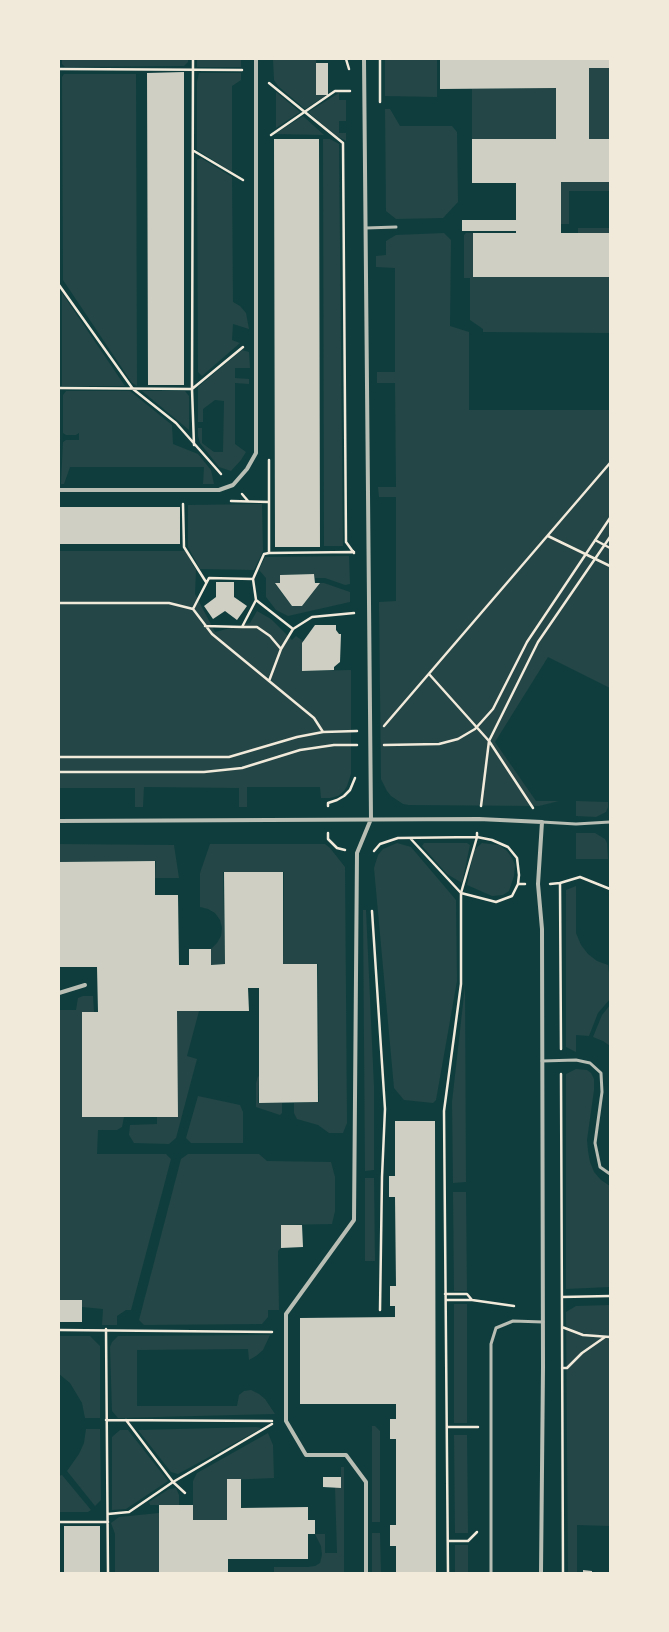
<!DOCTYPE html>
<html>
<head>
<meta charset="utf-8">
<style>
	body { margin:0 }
	#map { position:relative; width:669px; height:1632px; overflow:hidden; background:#0f3d3e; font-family:Arial,sans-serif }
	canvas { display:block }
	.frame { position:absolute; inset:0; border:60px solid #f1e9da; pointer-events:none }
</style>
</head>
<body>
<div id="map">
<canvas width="669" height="1632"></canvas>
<div class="frame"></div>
</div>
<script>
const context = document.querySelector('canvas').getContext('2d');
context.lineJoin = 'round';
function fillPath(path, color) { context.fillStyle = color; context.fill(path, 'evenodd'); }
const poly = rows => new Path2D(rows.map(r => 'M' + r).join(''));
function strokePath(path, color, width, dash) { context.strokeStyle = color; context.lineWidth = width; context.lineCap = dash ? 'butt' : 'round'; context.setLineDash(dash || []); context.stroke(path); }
fillPath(poly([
	[62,59,188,59,188,62,184,66,65,67,62,64],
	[197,59,241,59,241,67,197,67],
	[273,59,316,59,316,94,325,95,325,96,305,109,278,86,274,80],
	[385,59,437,59,437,97,385,96],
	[589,68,610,68,610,139,589,139],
	[199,73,241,73,241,80,232,86,232,172,197,150,197,82],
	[64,74,136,74,137,386,132,383,63,280,62,77],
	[556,88,556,139,472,139,472,89],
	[276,92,300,112,276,128],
	[339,93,339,100,346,100,346,121,339,121,339,133,346,133,346,141,335,135,308,112],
	[385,109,390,109,400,126,452,126,457,132,458,202,443,218,396,219,386,211],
	[303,116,324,135,275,134],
	[323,139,330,139,339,144,343,546,324,546],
	[201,158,232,177,233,302,240,306,246,313,249,329,233,324,232,340,240,343,202,376,198,372,197,160],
	[561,182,610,182,610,191,569,191,569,224,561,224],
	[578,228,610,228,610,233,578,233],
	[444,233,451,240,450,326,469,332,469,410,610,410,610,688,548,657,495,742,536,801,559,801,539,806,409,805,403,804,391,796,387,791,381,779,379,602,396,601,396,497,379,497,378,487,396,487,395,383,377,383,377,372,395,372,395,268,376,267,376,256,386,255,386,241,396,235],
	[466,233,473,233,473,277,610,277,610,333,483,332,483,329,470,320,470,278,464,278,464,235],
	[62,293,125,386,62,386],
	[242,350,249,352,250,368,235,368,235,378,249,379,249,384,235,383,235,444,246,452,241,460,231,471,219,467,200,443,198,436,198,428,202,428,202,443,214,452,223,452,224,401,215,400,203,409,203,422,198,422,198,387],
	[66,391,130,391,172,425,173,444,198,454,211,470,214,484,203,484,204,467,70,467,64,484,61,484,63,442,66,440,79,440,79,433,76,435,66,435,63,433,63,395],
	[142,391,185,391,189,396,189,430],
	[262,504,263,551,254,570,200,569,188,547,188,505],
	[59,551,186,551,196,570,195,594,215,632,250,623,257,611,271,619,292,640,296,636,303,641,303,671,351,670,351,774,347,786,344,791,338,796,330,798,321,798,320,787,247,787,247,807,239,807,239,788,144,787,143,807,135,807,135,788,59,788],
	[349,556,350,584,345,585,325,578,315,578,314,574,280,575,280,583,275,584,292,606,302,606,320,583,324,583,350,592,350,602,288,616,276,610,266,597,266,578,259,570,265,557],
	[576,801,608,802,608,807,606,812,596,817,576,816],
	[576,833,595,833,605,839,607,843,608,859,576,859],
	[397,843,411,847,456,900,457,981,436,1100,433,1103,404,1100,394,1088,374,868,378,855,383,849],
	[424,843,467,843,470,845,462,883,447,874,422,846],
	[482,843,499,845,507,851,512,858,515,865,514,876,509,891,503,895,492,896,467,885,474,850],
	[59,844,174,845,179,878,155,878,156,861,59,862],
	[210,844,325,844,330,848,345,867,347,1123,343,1133,329,1133,318,1125,297,1119,294,1113,294,1103,319,1102,318,964,283,964,284,872,223,872,225,964,211,965,211,949,217,943,221,936,222,928,220,920,215,913,208,909,200,907,200,873],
	[576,886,576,933,581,945,588,954,597,961,608,965,610,981,610,999,598,1013,589,1036,576,1035,576,1052,566,1047,566,890],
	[363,910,366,910,374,1087,374,1170,365,1171],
	[465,986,466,1182,453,1183,452,1102],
	[83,996,93,996,94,1012,82,1012,82,1117,124,1117,122,1127,117,1130,98,1130,97,1154,166,1154,171,1159,131,1310,126,1310,117,1316,117,1325,102,1325,103,1309,82,1307,82,1300,59,1300,59,1010,76,1010,78,998],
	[610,1005,610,1046,603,1041,593,1037,602,1015],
	[177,1011,199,1011,187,1056,197,1059,176,1138,169,1144,134,1143,129,1135,130,1125,157,1124,157,1116],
	[576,1069,587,1070,591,1073,594,1079,594,1090,587,1140,588,1151,590,1162,594,1172,601,1180,610,1186,610,1287,566,1289,566,1074],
	[258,1076,259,1077,258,1103,282,1103,282,1113,280,1115,256,1107,256,1083],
	[198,1096,240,1105,243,1112,243,1143,191,1143,186,1138],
	[188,1154,259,1154,267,1161,331,1162,335,1177,335,1211,332,1224,281,1225,281,1248,278,1251,278,1255,279,1310,268,1310,268,1317,262,1324,144,1325,139,1320,181,1159],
	[365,1178,374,1178,375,1261,365,1261],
	[453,1192,466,1192,467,1291,454,1291],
	[454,1304,467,1304,467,1423,454,1423],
	[610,1305,610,1526,577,1525,577,1573,568,1573,566,1312,576,1306],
	[270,1335,263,1350,256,1356,249,1360,248,1349,137,1350,137,1406,237,1406,239,1395,244,1391,251,1390,259,1394,265,1399,275,1414,118,1418,112,1411,110,1347,112,1342,118,1336],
	[59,1336,90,1336,100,1346,100,1418,85,1418,82,1403,70,1383,59,1374],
	[372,1426,375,1426,380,1431,380,1522,372,1522],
	[256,1427,262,1428,178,1474,171,1472,138,1430],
	[86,1429,100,1429,101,1500,95,1506,67,1471,79,1454,84,1443],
	[120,1430,128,1430,168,1481,126,1509,112,1510,112,1437],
	[268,1433,273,1445,274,1478,227,1480,227,1520,193,1520,193,1481,197,1473],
	[454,1435,467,1435,468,1533,455,1533],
	[341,1467,344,1467,344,1573,274,1573,274,1567,308,1567,315,1566,320,1563,322,1555,321,1546,315,1534,325,1534,325,1553,337,1553,335,1487,341,1487],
	[62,1475,91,1510,88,1512,59,1512,59,1476],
	[176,1488,179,1495,179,1505,150,1505,149,1502,169,1489],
	[159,1513,159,1573,115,1573,115,1534,111,1523,119,1517],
	[372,1533,380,1533,381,1573,372,1573],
	[455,1545,468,1545,468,1573,455,1573]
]), '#244646');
fillPath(poly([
	[440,59,610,59,610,68,589,68,589,139,610,139,610,182,561,182,561,233,610,233,610,277,473,277,473,233,516,233,516,231,462,231,462,220,516,220,516,183,472,183,472,139,556,139,556,88,440,89],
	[316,63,328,63,328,95,316,95],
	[184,72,184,385,148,385,147,73],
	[274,139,319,139,320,547,275,547],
	[59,507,180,507,180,544,59,544],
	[314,574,315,583,320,583,302,606,292,606,275,583,280,583,280,575],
	[216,582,234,582,234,597,247,606,237,620,225,611,213,619,204,606,216,597],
	[315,625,336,625,336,630,339,634,341,634,340,662,334,667,334,670,302,671,302,643],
	[155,861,155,895,178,895,179,965,189,965,189,949,211,949,211,965,225,964,224,872,283,872,283,964,317,964,318,1102,259,1103,259,988,248,988,249,1011,177,1011,178,1117,82,1117,82,1012,98,1012,97,967,59,967,59,862],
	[395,1121,435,1121,436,1573,396,1573,396,1546,390,1546,390,1525,396,1525,396,1439,390,1439,390,1419,396,1419,396,1404,300,1404,300,1318,395,1317,395,1306,390,1306,390,1286,396,1286,395,1197,389,1197,389,1176,395,1176],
	[281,1225,302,1225,303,1247,281,1248],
	[59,1300,82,1300,82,1322,59,1322],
	[323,1477,341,1477,341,1488,323,1487],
	[227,1479,241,1479,241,1508,308,1507,308,1520,315,1520,315,1534,308,1534,308,1559,228,1559,228,1572,159,1573,159,1505,193,1505,193,1520,227,1520],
	[64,1526,100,1526,100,1573,64,1573],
	[583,1570,592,1571,592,1573,583,1573]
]), '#cfcfc3');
strokePath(poly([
	[193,59,192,389,194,445],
	[346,59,349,69],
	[380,59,380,102],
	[59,69,242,70],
	[269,83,343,143,346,542,354,553],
	[271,135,335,91,350,91],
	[194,151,243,180],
	[59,285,133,389,176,423,221,474],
	[59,388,192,389,243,347],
	[269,460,269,553,354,552],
	[242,494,248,501],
	[231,501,269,502],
	[183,504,184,547,206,582],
	[548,536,610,566],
	[595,540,610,548],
	[253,579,264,554,269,553],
	[59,603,169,603,193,609,212,634,314,718,323,732],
	[193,609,209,578,253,579,256,600,293,629,312,617,354,613],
	[205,626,242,627,256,600],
	[242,627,257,627,270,636,281,649],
	[429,674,489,741,481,806],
	[269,681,281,649,293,629],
	[384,726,610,463],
	[384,745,439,744,458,739,475,729,493,709,527,642,610,518],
	[59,757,229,757,297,737,323,732,357,731],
	[59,772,204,772,242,768,300,750,334,745,357,745],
	[328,806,328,803,337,800,344,796,350,790,355,778],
	[533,808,489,741,538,642,610,537],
	[328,833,328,839,337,848,345,850],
	[477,837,492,840,508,847,517,858,519,875,518,884,512,896,496,902,461,893,477,837],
	[410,838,461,893,461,984,444,1111,448,1573],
	[374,851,380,844,398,838,477,837,477,833],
	[560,883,580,877,610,889],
	[518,884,525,884],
	[550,884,560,883,561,1049],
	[372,911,385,1109,382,1177,380,1310],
	[561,1074,563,1573],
	[445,1294,467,1294,472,1300,514,1306],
	[562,1297,610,1296],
	[446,1300,471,1300],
	[562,1327,583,1335,610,1337],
	[106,1329,108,1573],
	[59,1330,272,1332],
	[562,1368,567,1368,582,1353,605,1337],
	[106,1420,272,1421],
	[126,1420,173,1482,185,1493],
	[447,1427,478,1427],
	[108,1514,129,1512,173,1482,272,1424],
	[59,1522,108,1522],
	[448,1541,468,1541,477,1532]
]), '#f1e9da', 2.5);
strokePath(poly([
	[366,228,396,227],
	[542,822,576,824,610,822],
	[542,1061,576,1060,590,1063,601,1073,602,1092,595,1143,600,1167,610,1174],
	[491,1573,491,1344,496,1328,513,1321,543,1322]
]), '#b8beb3', 3);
strokePath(poly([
	[364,59,371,819,357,853,354,1220,286,1314,286,1421,306,1455,346,1455,366,1482,366,1573],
	[59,490,219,490,233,485,247,469,256,453,256,59],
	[59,821,479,819,542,822,538,884,542,929,543,1367,541,1573],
	[59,993,85,985]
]), '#b8beb3', 4);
</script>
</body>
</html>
